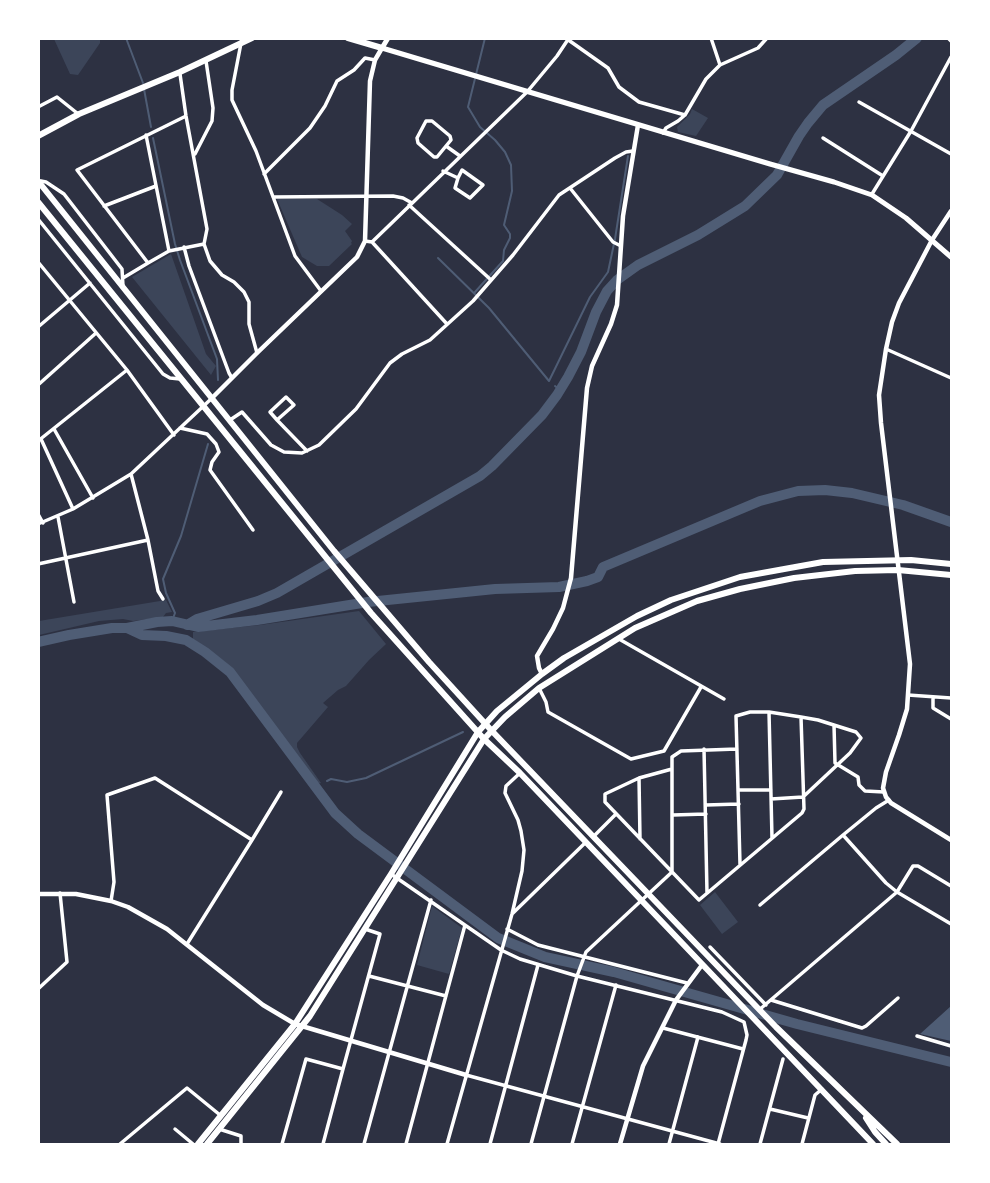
<!DOCTYPE html>
<html>
<head>
<meta charset="utf-8">
<style>
	body { margin:0 }
	#map { position:relative; width:990px; height:1183px; overflow:hidden; background:#2d3142; font-family:"PT Sans Narrow",sans-serif }
	canvas { display:block }
	.frame { position:absolute; inset:0; border:40px solid #fff; pointer-events:none }
</style>
</head>
<body>
<div id="map">
<canvas width="990" height="1183"></canvas>
<div class="frame"></div>
</div>
<script>
const context = document.querySelector('canvas').getContext('2d');
context.lineJoin = 'round';
function fillPath(path, color) { context.fillStyle = color; context.fill(path, 'evenodd'); }
const poly = rows => new Path2D(rows.map(r => 'M' + r).join(''));
function strokePath(path, color, width, dash) { context.strokeStyle = color; context.lineWidth = width; context.lineCap = dash ? 'butt' : 'round'; context.setLineDash(dash || []); context.stroke(path); }
fillPath(poly([
	[54,39,100,39,100,43,78,75,70,74],
	[692,109,708,118,696,136,678,132,677,127,690,114],
	[277,199,317,199,342,215,352,224,345,231,352,241,351,243,352,244,329,266,317,266,302,257],
	[171,254,206,354,216,366,211,375,132,277],
	[166,600,172,612,166,613,163,617,133,621,123,619,99,621,39,635,39,621],
	[359,611,386,644,369,660,346,686,338,690,323,703,328,707,297,743,297,747,300,753,321,783,318,784,225,662,193,639,193,632,260,625],
	[715,892,738,922,722,934,700,905],
	[432,906,462,928,449,974,417,965]
]), '#3c4559');
fillPath(poly([
	[951,1006,951,1041,920,1034]
]), '#4f5d75');
strokePath(poly([
	[126,38,143,83],
	[144,89,151,127],
	[153,138,175,244,180,260,217,359,218,380],
	[438,258,489,308,549,381,590,297,608,272,615,239,628,156],
	[475,292,503,261,504,250,510,238,510,234,504,225,512,191,511,165,505,152,495,140,480,127,468,107,485,38],
	[555,386,560,390],
	[172,621,175,613,166,593,163,579,181,536,208,444],
	[327,781,331,779,347,782,366,778,463,732]
]), '#4f5d75', 2);
strokePath(poly([
	[187,625,197,619,258,601,277,593,480,476,492,466,542,415,557,395,568,377,581,352,596,312,607,291,617,280,638,265,698,235,745,206,777,175,799,136,808,123,823,105,896,55,917,38],
	[127,628,142,635,166,636,186,640,205,652,230,672,335,813,358,834,498,938,545,957,614,972,797,1024,951,1062],
	[38,642,69,635,112,628,127,628,157,622,172,621,198,627,257,620,368,602,495,589,559,587,587,581,598,577,603,567,760,501,798,491,825,490,852,493,903,505,951,522]
]), '#4f5d75', 10);
strokePath(poly([
	[242,38,232,90,232,100,256,151,295,256,321,291],
	[711,38,720,65],
	[948,38,951,41],
	[567,39,608,68,619,87,639,102,685,115],
	[180,74,186,116,207,229,204,244,210,261,222,275,234,282,244,292,249,302,249,324,257,353],
	[859,102,951,154],
	[38,107,57,97,77,113],
	[186,116,77,170,148,263,169,251,204,244],
	[663,133,666,128,678,121,685,115,706,79,720,65,758,48,767,38],
	[146,135,169,251],
	[823,138,883,176],
	[446,146,451,140,450,136,432,121,426,121,417,138,418,143,434,157,437,157,446,146,460,156],
	[195,154,212,121,213,108,206,61],
	[443,171,458,178,455,188,470,198,483,185,462,170,458,178],
	[264,174,310,128,325,106,337,81,354,70,365,58,375,60],
	[41,181,46,182,64,194,122,269,123,286],
	[570,188,613,242,621,246],
	[872,194,911,131,951,57],
	[273,197,393,196,403,198,412,203],
	[409,205,490,279],
	[104,206,156,186],
	[38,219,163,374,170,378,180,379],
	[365,241,372,242,527,92,557,56,569,38],
	[372,242,447,324],
	[184,247,189,266,229,373,232,378],
	[38,262,127,370,174,435],
	[123,278,148,263],
	[38,327,90,283],
	[886,349,951,378],
	[38,385,96,333],
	[230,420,242,412,271,445,284,452,302,453,319,445,356,409,390,363,402,354,430,340,473,301,513,255,559,195,615,158,626,152,633,151],
	[277,420,294,405,286,397,270,412,277,420,307,451],
	[180,428,207,434,216,444,219,452,212,462,210,470,253,530],
	[54,429,93,498],
	[41,439,73,509],
	[38,441,127,370],
	[131,474,148,540,158,591,163,599],
	[38,514,43,523],
	[58,517,74,602],
	[38,524,73,509,131,474,211,399],
	[38,564,148,540],
	[619,639,724,699],
	[539,688,546,702,548,712,631,759,664,751,701,687],
	[908,695,951,698],
	[933,698,933,708,951,719],
	[769,712,772,838],
	[834,725,835,763,858,777,859,785,865,791,884,792],
	[704,749,707,893],
	[672,769,639,778,605,794,605,802,699,900,802,813,804,809,801,717],
	[639,778,640,839],
	[738,790,771,790],
	[706,805,739,804],
	[673,815,706,814],
	[843,835,876,808,889,800],
	[594,836,616,814],
	[252,840,281,792],
	[740,864,736,716,750,712,769,712,801,717,818,720,856,732,861,738,850,753,803,797,771,799],
	[391,874,501,950,520,959,577,976,722,1012,744,1022,747,1035,746,1040,718,1144],
	[111,901,114,882,107,795,155,778,252,840,187,944],
	[760,905,843,835,886,883,897,892,951,924],
	[512,914,585,843],
	[507,929,538,945,687,983],
	[710,947,766,1005],
	[369,976,446,996],
	[38,989,67,962,60,893],
	[771,1000,862,1028,866,1026,898,998],
	[759,1010,897,892,913,866,918,866,951,886],
	[663,1028,743,1049],
	[917,1036,951,1046],
	[466,1075,720,1144],
	[770,1109,808,1118],
	[175,1129,193,1144],
	[219,1129,241,1136,241,1144],
	[120,1144,187,1088,220,1115],
	[282,1144,306,1059,343,1069,380,934,365,929],
	[323,1144,343,1069],
	[364,1144,431,900],
	[406,1144,465,925],
	[447,1144,512,914,522,871,524,850,521,831,518,820,505,793,506,786,520,773],
	[490,1144,538,965],
	[531,1144,577,976,586,952,672,872,672,757,681,751,737,749],
	[572,1144,616,985],
	[669,1144,698,1037],
	[760,1144,783,1059],
	[802,1144,815,1095,822,1089]
]), '#fff', 3.5);
strokePath(poly([
	[951,211,932,240,899,303,892,322,886,349,879,395,881,423,910,664,907,709,899,735,886,772,883,788,886,797,891,803,951,840],
	[211,399,257,353,357,257,365,241,370,81,375,60,382,48],
	[542,674,539,668,537,656,553,629,563,608,571,578,587,388,592,366,611,324,617,305,623,216,638,125],
	[38,894,76,894,111,901,128,907,167,929,263,1005,295,1024,466,1075],
	[620,1144,643,1066,676,1000,702,965]
]), '#fff', 4.5);
strokePath(poly([
	[388,38,382,48,770,164,834,182,872,195,906,218,951,257]
]), '#fff', 5);
strokePath(poly([
	[348,38,382,48],
	[38,136,79,114,180,72,252,38],
	[198,1144,295,1024,391,874,478,732,497,711,542,674,564,658,637,616,671,600,740,577,823,562,911,560,951,564],
	[207,1144,310,1016,484,739,505,717,539,688,635,628,697,601,740,589,794,578,855,571,898,570,951,575]
]), '#fff', 6);
strokePath(poly([
	[38,181,334,551,429,662,491,730,776,1027,897,1144],
	[38,202,371,613,484,739,520,773,664,924,873,1144],
	[866,1118,875,1132,886,1144]
]), '#fff', 6);
</script>
</body>
</html>
